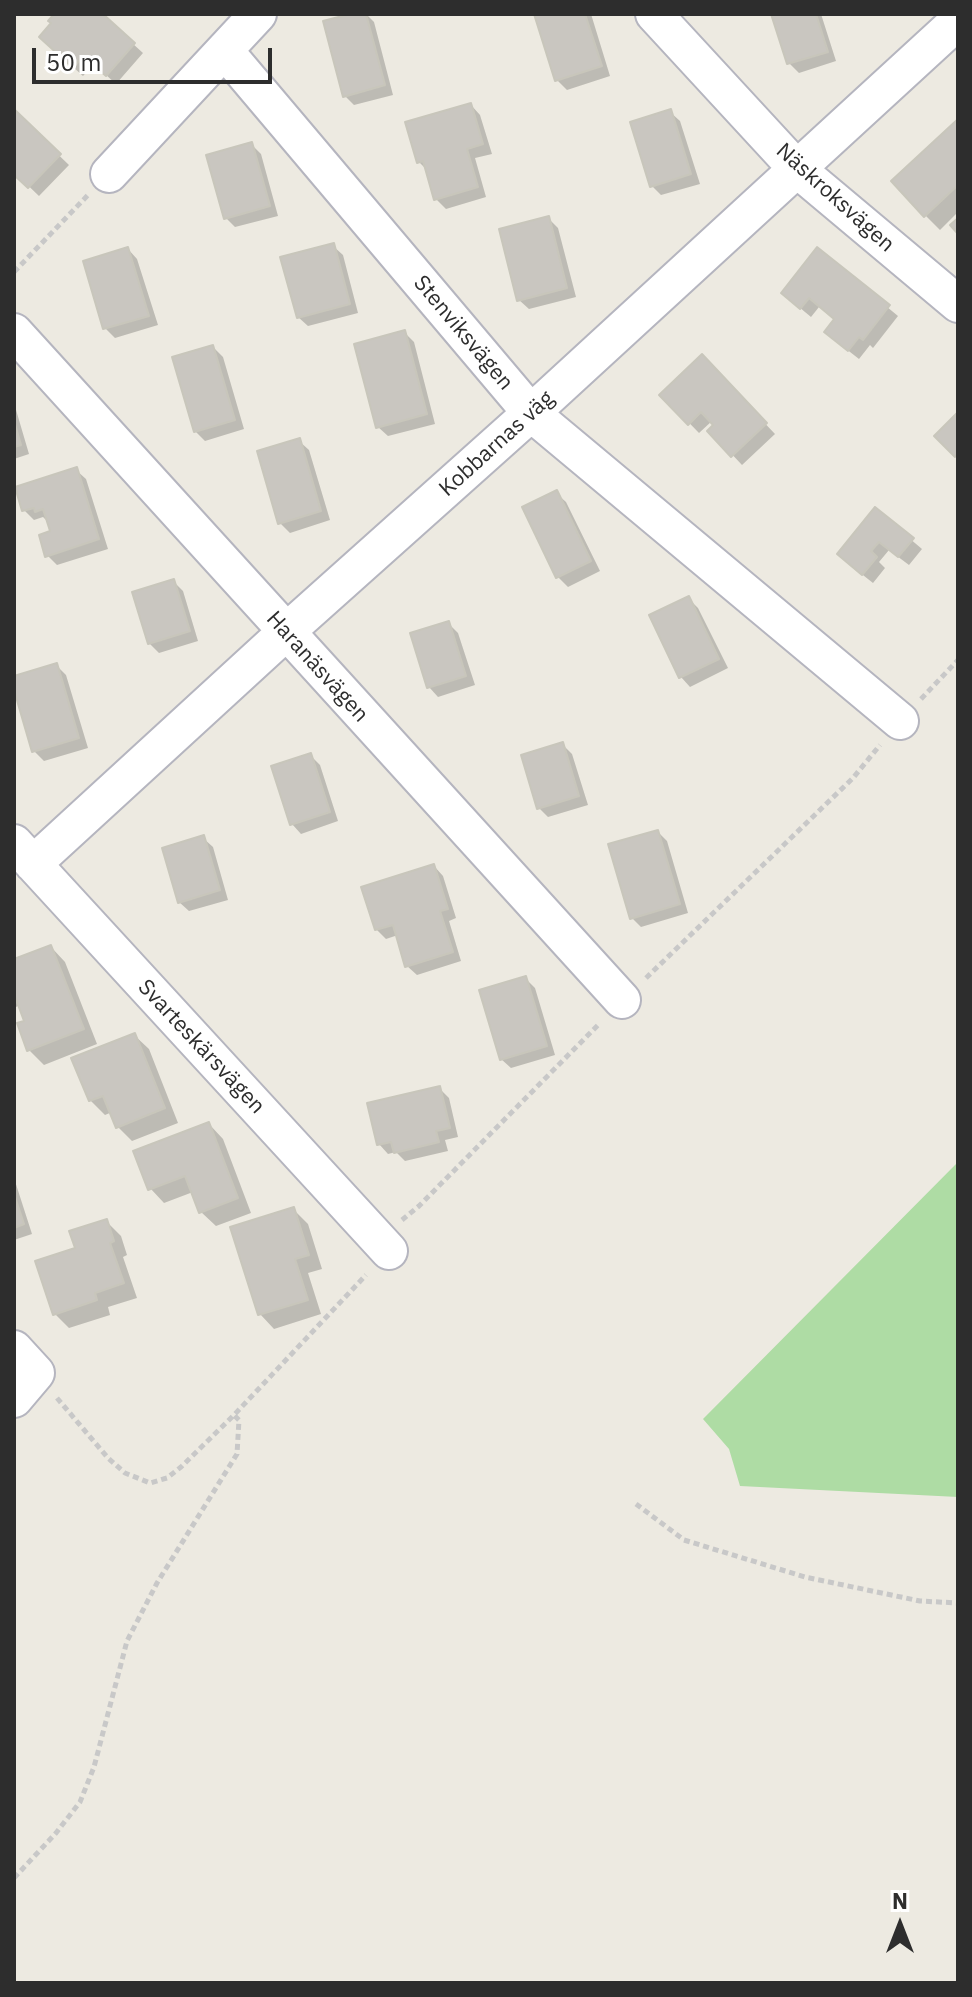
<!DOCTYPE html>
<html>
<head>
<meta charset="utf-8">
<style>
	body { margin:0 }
	#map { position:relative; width:972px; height:1997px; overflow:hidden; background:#edeae1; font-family:"IBM Plex Sans",sans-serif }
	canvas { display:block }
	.frame { position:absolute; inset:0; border:16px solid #2d2d2d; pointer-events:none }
	.north { position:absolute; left:860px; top:1885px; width:80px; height:80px; -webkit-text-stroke:6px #fff; paint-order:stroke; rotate:0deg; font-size:22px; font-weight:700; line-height:32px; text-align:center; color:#2d2d2d }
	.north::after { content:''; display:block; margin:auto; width:28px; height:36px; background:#2d2d2d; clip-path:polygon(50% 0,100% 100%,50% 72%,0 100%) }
	.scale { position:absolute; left:32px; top:48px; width:240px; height:36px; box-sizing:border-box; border:4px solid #2d2d2d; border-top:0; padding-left:10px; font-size:24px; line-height:28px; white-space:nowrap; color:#2d2d2d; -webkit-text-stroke:6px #fff; paint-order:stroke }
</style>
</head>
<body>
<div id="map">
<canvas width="972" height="1997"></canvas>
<div class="frame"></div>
<div class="north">N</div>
<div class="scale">50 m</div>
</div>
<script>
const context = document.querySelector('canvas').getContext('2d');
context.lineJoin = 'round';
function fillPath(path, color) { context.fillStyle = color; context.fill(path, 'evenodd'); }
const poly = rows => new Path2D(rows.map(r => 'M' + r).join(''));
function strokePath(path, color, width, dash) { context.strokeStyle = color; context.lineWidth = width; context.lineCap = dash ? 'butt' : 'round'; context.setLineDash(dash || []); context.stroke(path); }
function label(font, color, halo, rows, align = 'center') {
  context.font = font + ' "IBM Plex Sans",sans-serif'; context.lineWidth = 6; context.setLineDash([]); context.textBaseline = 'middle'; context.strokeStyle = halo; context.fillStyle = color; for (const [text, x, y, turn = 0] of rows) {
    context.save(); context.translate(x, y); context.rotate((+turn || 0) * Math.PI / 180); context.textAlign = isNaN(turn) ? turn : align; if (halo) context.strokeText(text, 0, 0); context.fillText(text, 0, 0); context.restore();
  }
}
fillPath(poly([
	[958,1162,958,1497,740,1486,729,1449,703,1419]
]), '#aedca4');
fillPath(poly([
	[57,14,100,14,143,53,116,84,94,64,83,76,51,47],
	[358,14,366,14,374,22,393,95,354,105,344,95],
	[541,14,591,14,610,76,567,90,557,80],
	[773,14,821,14,836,61,799,73,789,63],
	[471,105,480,115,492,154,475,158,486,197,446,209,436,199,428,171,419,162],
	[14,112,69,165,39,196,14,172],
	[670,112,680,121,700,184,661,195,652,186],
	[958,122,958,212,940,230,925,215],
	[251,144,261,154,278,216,235,227,226,218],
	[548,218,558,228,576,297,529,309,519,300],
	[333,246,343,255,358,313,308,326,298,317],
	[128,249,137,259,158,325,115,338,105,328,85,262],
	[818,250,898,316,873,348,870,345,859,359,836,341,836,320,819,307,811,317,793,302],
	[404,332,414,342,435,424,388,436,378,427],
	[213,347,223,357,244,429,205,441,195,431],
	[702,357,775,434,742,465,710,431,716,425,712,421,699,433,662,395],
	[14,403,29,454,14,459],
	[299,441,309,450,330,520,290,533,280,523],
	[76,470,86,479,108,549,57,565,47,555,52,532,47,521,43,517,34,520,24,510],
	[556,493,566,502,600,571,568,587,558,577,524,508],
	[876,510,922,549,909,565,889,550,879,562,885,568,873,583,849,564],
	[173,581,183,591,198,641,159,653,149,643],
	[688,598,698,608,728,668,690,687,681,677],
	[448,623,458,633,475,685,438,697,429,687],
	[57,666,66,675,88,748,44,761,34,751,14,678],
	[563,745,572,754,588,805,548,817,539,808],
	[310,755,320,765,338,821,301,834,292,824],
	[658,832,667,841,688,913,641,927,632,918],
	[203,838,213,847,228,900,189,911,179,902],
	[434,866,443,876,456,918,449,921,461,961,417,975,407,966,398,935,386,939,376,929],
	[51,947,65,962,97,1044,44,1065,29,1050,27,1022,20,1005,14,1008,14,961],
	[525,978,535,988,555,1055,511,1068,501,1059],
	[134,1035,149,1049,178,1123,132,1141,118,1127,112,1112,105,1115,90,1100],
	[439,1088,449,1098,458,1137,445,1140,448,1151,405,1161,396,1152,388,1154,379,1144],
	[209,1124,223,1139,251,1213,216,1226,201,1212,193,1192,164,1203,150,1188],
	[14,1178,32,1234,14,1240],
	[294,1210,308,1224,322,1269,308,1273,321,1314,274,1329,260,1314],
	[106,1221,121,1236,127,1255,123,1257,137,1298,108,1307,110,1315,69,1328,55,1314,77,1250]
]), '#0003');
const building = poly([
	[54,14,103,14,135,43,106,76,83,56,73,68,39,37,51,23,48,21,54,14],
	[350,14,366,14,385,85,343,97,323,21,350,14],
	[534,14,585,14,602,66,555,81,534,14],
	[771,14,816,14,828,52,787,64,771,14],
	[471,103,483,144,467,149,478,187,434,200,423,161,417,163,405,122,471,103],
	[14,109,61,154,28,188,14,175,14,109],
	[671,109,691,174,650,187,630,122,671,109],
	[958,119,958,185,924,217,891,181,958,119],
	[252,142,270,206,224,219,206,155,252,142],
	[549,216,567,288,517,301,499,229,549,216],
	[958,218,958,234,950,225,958,218],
	[334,243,350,304,297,318,280,257,334,243],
	[128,247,149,316,103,329,83,261,128,247],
	[817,247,890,305,863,340,859,337,848,351,824,332,834,319,809,298,800,309,781,293,817,247],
	[405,330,427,414,376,428,354,344,405,330],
	[213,345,235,420,194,432,172,357,213,345],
	[702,354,767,423,731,457,707,431,713,425,701,412,688,425,659,395,702,354],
	[958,412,958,453,955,457,934,436,958,412],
	[14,421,21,445,14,447,14,421],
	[300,438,321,511,278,524,257,451,300,438],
	[77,467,99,539,45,557,39,535,50,531,43,509,35,512,34,508,22,511,15,487,77,467],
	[557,490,591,561,556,578,522,507,557,490],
	[875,507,914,538,898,557,879,542,871,551,877,557,862,575,837,554,875,507],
	[174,579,190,631,148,644,132,592,174,579],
	[689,596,719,659,679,678,649,615,689,596],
	[449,621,466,676,427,688,410,633,449,621],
	[57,663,79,738,32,752,14,690,14,676,57,663],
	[563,742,579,796,537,809,521,755,563,742],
	[311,753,330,812,290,825,271,766,311,753],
	[658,830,680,904,630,919,608,844,658,830],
	[204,835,220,890,178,903,162,848,204,835],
	[434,864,448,909,440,911,453,952,405,967,393,925,375,930,361,887,434,864],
	[51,945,84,1029,27,1051,17,1023,24,1021,14,994,14,959,51,945],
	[526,976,547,1046,500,1060,479,990,526,976],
	[135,1033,165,1108,116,1128,103,1096,89,1101,71,1058,135,1033],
	[440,1086,450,1128,436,1131,439,1142,394,1153,391,1142,377,1145,367,1103,440,1086],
	[209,1122,238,1198,199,1213,185,1176,148,1190,133,1151,209,1122],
	[14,1194,24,1224,14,1228,14,1194],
	[294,1207,309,1255,295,1259,308,1300,258,1315,230,1227,294,1207],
	[107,1219,114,1241,110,1243,124,1283,95,1293,97,1300,53,1315,35,1261,75,1248,69,1231,107,1219]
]);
fillPath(building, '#c9c6c0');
strokePath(building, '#c8c6bb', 2);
const minor = poly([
	[654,14,797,169,958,304],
	[225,51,531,413,900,721],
	[109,174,258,14],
	[14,332,622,1000],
	[14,843,389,1251],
	[33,864,286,632,531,413,958,21],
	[14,1349,36,1373,14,1399]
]);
strokePath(minor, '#b5b5bf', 40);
strokePath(poly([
	[14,272,88,195],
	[921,699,958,660],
	[646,978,853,778,880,745],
	[402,1220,419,1206,599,1024],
	[57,1398,108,1458,125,1473,150,1483,167,1478,181,1467,234,1415,366,1275],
	[636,1504,684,1540,805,1577,920,1601,958,1603],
	[14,1878,56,1833,80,1802,94,1767,127,1641,157,1583,237,1454,239,1420,234,1415]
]), '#c8c8c8', 5, [6, 4]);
strokePath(minor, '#fff', 36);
label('22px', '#2d2d2d', '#fff', [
	["Näskroksvägen",835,198,42],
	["Stenviksvägen",463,333,50],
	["Kobbarnas väg",497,444,-42],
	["Haranäsvägen",317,667,48],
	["Svarteskärsvägen",201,1047,47]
]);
</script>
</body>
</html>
